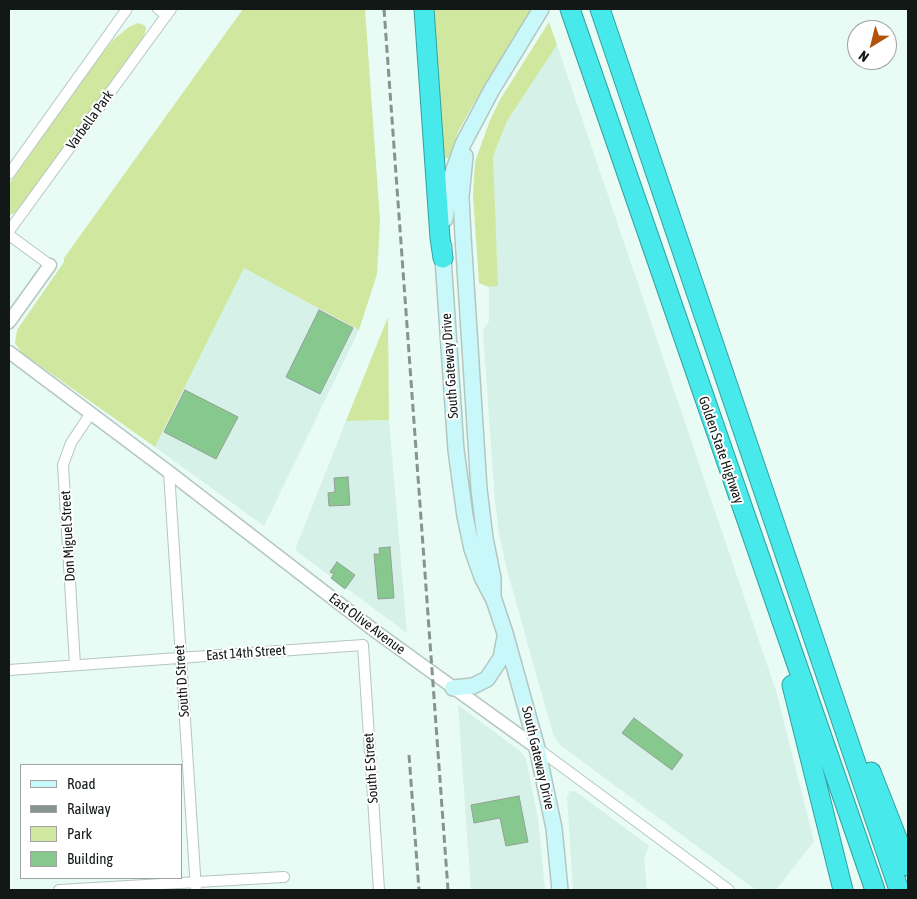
<!DOCTYPE html>
<html>
<head>
<meta charset="utf-8">
<style>
	body { margin:0 }
	#map { position:relative; width:917px; height:899px; overflow:hidden; background:#e8fbf4; font-family:"Asap Condensed",sans-serif }
	canvas { display:block }
	.frame { position:absolute; inset:0; border:10px solid #111816; pointer-events:none }
	.legend { position:absolute; left:20px; top:764px; width:162px; height:115px; box-sizing:border-box; background:#fff; border:1px solid #a0a3a2; margin:0; padding:6px 9px; list-style:none; font-size:15px; color:#111816 }
	.legend li { display:flex; align-items:center; gap:10px; height:25px }
	.legend b { width:25px; border:1px solid #a0a3a2 }
	.north { position:absolute; left:847px; top:20px; width:50px; height:50px; box-sizing:border-box; background:#fff; border:1px solid #a0a3a2; border-radius:50%; rotate:216deg; font-size:14px; font-weight:700; line-height:20px; text-align:center; color:#111816 }
	.north::after { content:''; display:block; margin:auto; width:18px; height:22px; background:#b15208; clip-path:polygon(50% 0,100% 100%,50% 72%,0 100%) }
</style>
</head>
<body>
<div id="map">
<canvas width="917" height="899"></canvas>
<div class="frame"></div>
<ul class="legend">
<li><b style="height:6px;background:#c8f8f9"></b>Road</li>
<li><b style="height:6px;background:#86938f"></b>Railway</li>
<li><b style="height:14px;background:#d0e7a0"></b>Park</li>
<li><b style="height:14px;background:#87c88e"></b>Building</li>
</ul>
<div class="north">N</div>
</div>
<script>
const context = document.querySelector('canvas').getContext('2d');
context.lineJoin = 'round';
function fillPath(path, color) { context.fillStyle = color; context.fill(path, 'evenodd'); }
const poly = rows => new Path2D(rows.map(r => 'M' + r).join(''));
function strokePath(path, color, width, dash) { context.strokeStyle = color; context.lineWidth = width; context.lineCap = dash ? 'butt' : 'round'; context.setLineDash(dash || []); context.stroke(path); }
function label(font, color, halo, rows, align = 'center') {
  context.font = font + ' "Asap Condensed",sans-serif'; context.lineWidth = 4; context.setLineDash([]); context.textBaseline = 'middle'; context.strokeStyle = halo; context.fillStyle = color; for (const [text, x, y, turn = 0] of rows) {
    context.save(); context.translate(x, y); context.rotate((+turn || 0) * Math.PI / 180); context.textAlign = isNaN(turn) ? turn : align; if (halo) context.strokeText(text, 0, 0); context.fillText(text, 0, 0); context.restore();
  }
}
fillPath(poly([
	[557,45,776,691,814,841,776,890,756,890,559,744,553,734,507,570,499,533,495,501,483,331,489,321,489,287,498,286,492,160,508,119],
	[244,268,359,330,264,526,155,447],
	[389,420,407,633,295,550,346,421],
	[458,705,520,751,526,759,538,818,545,890,471,890],
	[570,791,575,791,649,846,644,858,647,890,573,890,567,797]
]), '#d6f1e7');
fillPath(poly([
	[243,9,365,9,380,221,377,274,359,330,244,268,155,447,22,353,15,343,17,330,64,262,64,258],
	[433,9,531,9,471,108,458,132,449,158,443,159],
	[549,22,557,45,507,121,493,157,498,286,489,287,479,283,473,196,475,162,490,120,501,98],
	[138,23,144,25,146,28,144,37,19,209,15,213,9,215,9,184,99,57,114,39,129,27],
	[388,317,389,420,346,421]
]), '#d0e7a0');
const building = poly([
	[319,310,353,328,320,394,286,377,319,310],
	[185,390,238,417,216,459,164,432,185,390],
	[348,477,350,505,329,506,328,493,335,492,334,478,348,477],
	[390,547,394,598,378,599,374,554,380,554,379,548,390,547],
	[337,562,355,575,345,589,331,578,334,574,330,572,337,562],
	[634,718,683,755,672,770,622,733,634,718],
	[519,796,528,842,506,846,500,818,474,823,471,805,519,796]
]);
fillPath(building, '#87c88e');
strokePath(building, '#94a195', 1);
const minor = poly([
	[158,9,167,15],
	[9,174,127,9],
	[9,231,171,9],
	[9,235,50,265],
	[169,472,196,890],
	[363,645,379,890],
	[75,665,63,465,71,443,91,413],
	[9,670,363,645],
	[537,748,729,890],
	[59,890,284,877]
]);
const tertiary = poly([
	[9,322,50,265],
	[9,352,169,472,375,631,537,748]
]);
const secondary = poly([
	[465,156,461,197,463,236,479,489,485,538,493,578,493,596],
	[445,219,451,178,463,144,491,91,541,9],
	[444,247,443,258,456,450,465,516,472,549,482,577,494,600,505,633,537,748,554,828,560,890],
	[453,688,473,686,487,679,501,658,505,637]
]);
const motorway = poly([
	[424,9,440,238,443,258],
	[570,9,875,890],
	[600,9,899,890],
	[792,685,843,890],
	[871,772,908,866]
]);
strokePath(minor, '#b4c6c0', 12);
strokePath(tertiary, '#b4c6c0', 15);
strokePath(secondary, '#b4c6c0', 18);
strokePath(motorway, '#35a0a0', 21);
strokePath(minor, '#fff', 10);
strokePath(tertiary, '#fff', 12);
strokePath(secondary, '#c8f8f9', 15);
strokePath(motorway, '#48e9eb', 19);
strokePath(poly([
	[384,9,448,890],
	[409,755,419,890]
]), '#86938f', 3, [8, 4]);
label('14px', '#111816', '#fff', [
	["Varbella Park",90,120,-54],
	["South Gateway Drive",450,366,-94],
	["Golden State Highway",721,450,71],
	["Don Miguel Street",68,536,-93],
	["East Olive Avenue",367,624,37],
	["East 14th Street",246,653,-4],
	["South D Street",182,681,-94],
	["South Gateway Drive",538,758,77],
	["South E Street",371,768,-94]
]);
</script>
</body>
</html>
